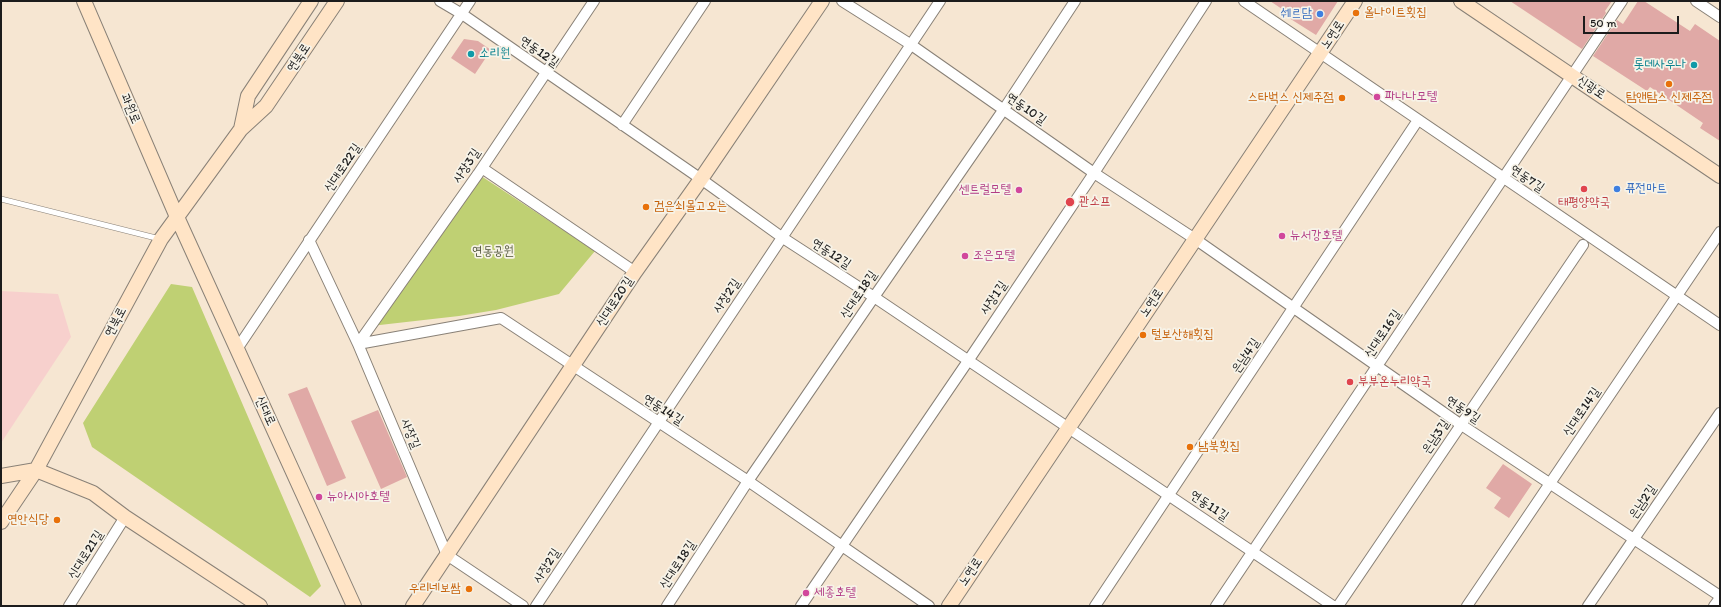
<!DOCTYPE html>
<html>
<head>
<meta charset="utf-8">
<style>
	body { margin:0 }
	#map { position:relative; width:1721px; height:607px; overflow:hidden; background:#f6e6d2; font-family:Itim,sans-serif }
	canvas { display:block }
	.frame { position:absolute; inset:0; border:2px solid #1c1c1c; pointer-events:none }
	.scale { position:absolute; left:1583px; top:16px; width:96px; height:18px; box-sizing:border-box; border:2px solid #1c1c1c; border-top:0; padding-left:5px; font-size:12px; line-height:14px; white-space:nowrap; color:#1c1c1c; -webkit-text-stroke:3px #f7f3e8; paint-order:stroke }
</style>
</head>
<body>
<div id="map">
<canvas width="1721" height="607"></canvas>
<div class="frame"></div>
<div class="scale">50 m</div>
</div>
<script>
const context = document.querySelector('canvas').getContext('2d');
context.lineJoin = 'round';
function fillPath(path, color) { context.fillStyle = color; context.fill(path, 'evenodd'); }
const poly = rows => new Path2D(rows.map(r => 'M' + r).join(''));
function strokePath(path, color, width, dash) { context.strokeStyle = color; context.lineWidth = width; context.lineCap = dash ? 'butt' : 'round'; context.setLineDash(dash || []); context.stroke(path); }
function label(font, color, halo, rows, align = 'center') {
  context.font = font + ' Itim,"Poor Story",sans-serif'; context.lineWidth = 3.5; context.setLineDash([]); context.textBaseline = 'middle'; context.strokeStyle = halo; context.fillStyle = color; for (const [text, x, y, turn = 0] of rows) {
    context.save(); context.translate(x, y); context.rotate((+turn || 0) * Math.PI / 180); context.textAlign = isNaN(turn) ? turn : align; if (halo) context.strokeText(text, 0, 0); context.fillText(text, 0, 0); context.restore();
  }
}
fillPath(poly([
	[1,291,58,294,71,337,1,443]
]), '#f7d0cd');
fillPath(poly([
	[478,174,595,251,559,294,496,310,459,316,371,326],
	[171,284,192,287,321,586,310,597,92,447,83,423]
]), '#bfd073');
fillPath(poly([
	[1270,1,1338,1,1316,35,1289,18,1291,15],
	[1510,1,1612,1,1605,11,1606,13,1582,49],
	[1638,1,1644,1,1690,31,1695,24,1720,41,1720,141,1700,128,1703,123,1650,87,1647,91,1593,56,1617,20,1623,24],
	[464,39,478,41,491,50,475,74,451,58],
	[307,387,346,478,327,486,288,394],
	[378,410,407,477,381,489,351,421],
	[1503,464,1532,484,1509,518,1494,508,1501,498,1486,488]
]), '#e0a9a6');
const lane = poly([
	[1,199,160,239]
]);
const street = poly([
	[440,1,462,14,701,179,783,238,874,297,1333,606],
	[842,1,910,44,1094,173,1195,239,1460,424,1720,596],
	[1244,1,1720,325],
	[1696,1,1720,17],
	[622,125,705,1],
	[482,168,635,272],
	[309,240,358,344,447,555,523,606],
	[358,344,501,318,748,481,929,606],
	[358,344,478,174,594,1],
	[237,349,470,1],
	[69,606,125,517],
	[536,606,940,1],
	[667,606,748,481,874,297,1004,109,1075,1],
	[801,606,968,361,1094,173,1206,1],
	[1095,606,1418,120],
	[1216,606,1622,1],
	[1338,606,1583,245],
	[1467,606,1720,232],
	[1588,606,1720,413],
	[1714,606,1720,598]
]);
const secondary = poly([
	[84,1,177,217,354,606],
	[1461,1,1720,176],
	[241,129,248,96,311,1],
	[36,470,93,493,125,517,260,606],
	[1,476,36,470],
	[1,522,36,470,161,239,241,129,266,106,337,1],
	[413,606,635,272,701,179,822,1],
	[949,606,1355,1]
]);
strokePath(lane, '#898177', 6);
strokePath(street, '#898177', 12);
strokePath(secondary, '#898177', 16);
strokePath(lane, '#fff', 5);
strokePath(street, '#fff', 10);
strokePath(secondary, '#ffe4c6', 14);
for (const [x, y, r, color] of [
	[1356,13,4,"#e8710a"],
	[1320,14,4,"#3f7fe0"],
	[471,54,4,"#0f9aa8"],
	[1694,65,4,"#0f9aa8"],
	[1669,84,4,"#e8710a"],
	[1377,97,4,"#d1479c"],
	[1342,98,4,"#e8710a"],
	[1584,189,4,"#e0444e"],
	[1617,189,4,"#3f7fe0"],
	[1019,190,4,"#d1479c"],
	[1070,202,5,"#e0444e"],
	[646,207,4,"#e8710a"],
	[1282,236,4,"#d1479c"],
	[965,256,4,"#d1479c"],
	[1143,335,4,"#e8710a"],
	[1350,382,4,"#e0444e"],
	[1190,447,4,"#e8710a"],
	[319,497,4,"#d1479c"],
	[57,520,4,"#e8710a"],
	[469,589,4,"#e8710a"],
	[806,593,4,"#d1479c"]
]) { const dot = new Path2D(); dot.arc(x, y, r, 0, 2 * Math.PI); context.fillStyle = color; context.fill(dot); strokePath(dot, '#f7f3e8', 1.5); }
label('13px', '#c56008', '#f7f3e8', [
	["올나이트횟집",1364,13],
	["스타벅스 신제주점",1334,98,"right"],
	["탐앤탐스 신제주점",1669,98,"center"],
	["검은쇠몰고오는",654,207],
	["털보산해횟집",1151,335],
	["남북횟집",1198,447],
	["연안식당",49,520,"right"],
	["우리네보쌈",461,589,"right"]
], 'left');
label('13px', '#366cbe', '#f7f3e8', [
	["쉐르담",1312,14],
	["퓨전마트",1625,189,"left"]
], 'right');
label('13px', '#1c1c1c', '#f7f3e8', [
	["노연로",1333,35,-56],
	["연동12길",539,52,35],
	["연북로",299,58,-56],
	["신광로",1591,88,34],
	["과원로",130,109,67],
	["연동10길",1026,109,35],
	["사장3길",467,166,-56],
	["신대로22길",343,168,-56],
	["연동7길",1527,179,34],
	["연동12길",831,254,33],
	["신대로18길",859,295,-56],
	["사장2길",727,296,-56],
	["사장1길",994,298,-56],
	["신대로20길",615,302,-57],
	["노연로",1152,303,-56],
	["연북로",116,322,-62],
	["신대로16길",1383,334,-56],
	["은남4길",1246,356,-56],
	["연동14길",663,410,33],
	["연동9길",1463,410,34],
	["신대로",265,411,65],
	["신대로14길",1582,412,-56],
	["사장길",410,434,67],
	["은남3길",1436,437,-56],
	["은남2길",1643,502,-56],
	["연동11길",1209,506,34],
	["신대로21길",86,555,-58],
	["신대로18길",678,565,-57],
	["사장2길",547,566,-57],
	["노연로",971,572,-56]
]);
label('13px', '#0d838f', '#f7f3e8', [
	["소리원",479,54],
	["롯데사우나",1686,65,"right"]
], 'left');
label('13px', '#b23c85', '#f7f3e8', [
	["파나나모텔",1385,97],
	["센트럴모텔",1011,190,"right"],
	["뉴서강호텔",1290,236],
	["조은모텔",973,256],
	["뉴아시아호텔",327,497],
	["세종호텔",814,593]
], 'left');
label('13px', '#be3a42', '#f7f3e8', [
	["관소프",1079,202],
	["태평양약국",1584,203,"center"],
	["부부온누리약국",1358,382]
], 'left');
label('13px', '#4d5236', '#f7f3e8', [
	["연동공원",493,252]
]);
</script>
</body>
</html>
